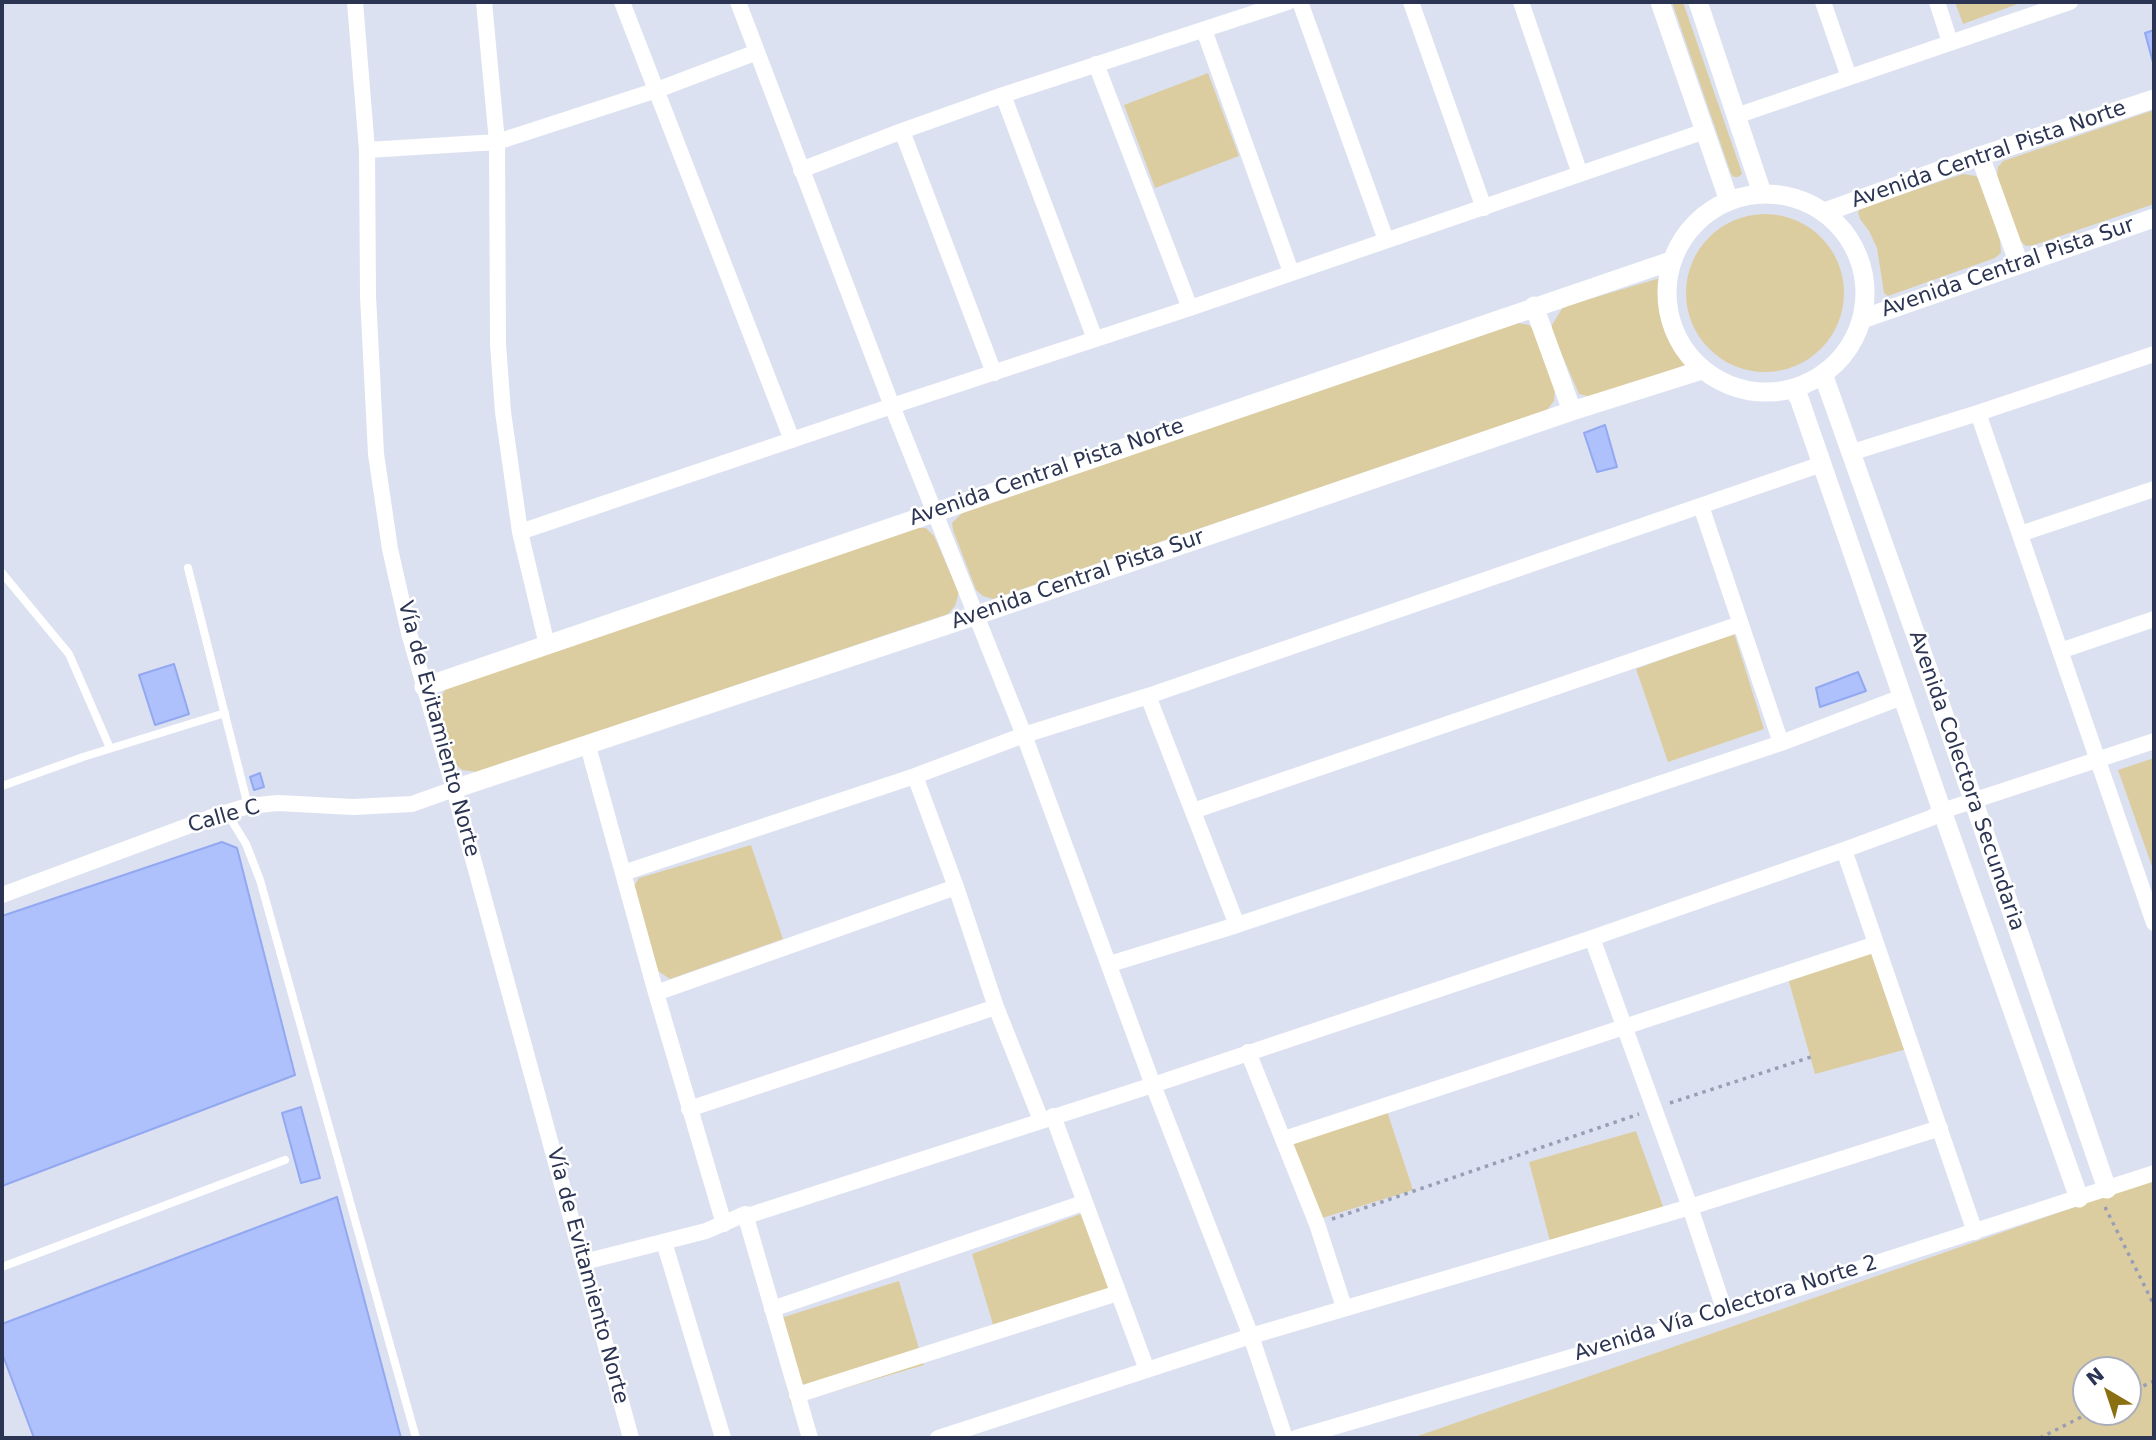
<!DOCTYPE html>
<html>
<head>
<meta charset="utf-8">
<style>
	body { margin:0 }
	#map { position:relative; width:2156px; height:1440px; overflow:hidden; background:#dce1f1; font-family:"DejaVu Sans",sans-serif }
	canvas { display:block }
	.frame { position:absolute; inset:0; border:4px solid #2b3452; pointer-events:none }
	.north { position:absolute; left:2072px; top:1356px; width:70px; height:70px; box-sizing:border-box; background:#fff; border:2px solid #aaaeba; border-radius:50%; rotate:321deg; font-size:19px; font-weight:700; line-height:28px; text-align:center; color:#2b3452 }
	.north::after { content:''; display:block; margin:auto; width:24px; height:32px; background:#8b7012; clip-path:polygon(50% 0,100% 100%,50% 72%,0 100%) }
</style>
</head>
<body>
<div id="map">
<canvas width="2156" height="1440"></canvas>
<div class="frame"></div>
<div class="north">N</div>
</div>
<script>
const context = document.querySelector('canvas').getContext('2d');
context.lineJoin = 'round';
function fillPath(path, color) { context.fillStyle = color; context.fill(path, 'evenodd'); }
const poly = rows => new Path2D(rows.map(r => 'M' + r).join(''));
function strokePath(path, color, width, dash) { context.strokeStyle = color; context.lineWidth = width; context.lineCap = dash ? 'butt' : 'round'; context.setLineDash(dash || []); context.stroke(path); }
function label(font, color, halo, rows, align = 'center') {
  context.font = font + ' "DejaVu Sans",sans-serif'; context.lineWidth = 5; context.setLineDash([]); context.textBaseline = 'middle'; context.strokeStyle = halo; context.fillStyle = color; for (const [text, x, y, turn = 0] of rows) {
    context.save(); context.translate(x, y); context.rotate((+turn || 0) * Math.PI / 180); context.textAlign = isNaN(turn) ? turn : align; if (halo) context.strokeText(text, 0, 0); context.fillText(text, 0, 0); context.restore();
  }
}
fillPath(poly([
	[1672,2,1683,2,1741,170,1742,174,1738,177,1734,177,1731,174],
	[1955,2,2023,2,1963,24],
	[1208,73,1239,156,1155,188,1124,105],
	[2154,110,2154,204,2034,245,2026,246,2018,239,1997,175,1998,167,2003,161],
	[1963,174,1976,176,1982,182,2000,240,2001,253,1995,258,1888,296,1884,293,1877,248,1869,231,1860,219,1858,212,1860,208],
	'1686 293a79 79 0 1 1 158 0a79 79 0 1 1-158 0Z',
	[1660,278,1658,300,1664,326,1672,343,1688,364,1595,398,1579,394,1552,332,1552,325,1563,307],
	[1518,323,1529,325,1536,332,1555,390,1554,401,1547,410,993,599,983,596,976,590,953,530,952,523,963,512],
	[916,528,926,528,934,536,959,592,955,606,948,614,477,772,462,770,452,761,435,706,447,687],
	[1734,633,1764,729,1668,762,1636,669],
	[2154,758,2154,872,2118,770],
	[751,845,783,939,670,979,658,971,634,886,639,878],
	[1873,950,1907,1049,1815,1074,1788,978],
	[1387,1111,1413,1190,1319,1219,1291,1142],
	[1636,1131,1664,1209,1550,1241,1529,1162],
	[2154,1177,2154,1438,1412,1438,2092,1201],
	[2086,1370,2128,1370,2128,1412,2086,1412],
	[1086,1212,1114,1299,997,1338,972,1254],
	[899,1281,924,1365,791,1404,771,1321]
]), '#dccda1');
const building = poly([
	[2154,30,2154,66,2145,33,2154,30],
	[1605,425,1617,467,1597,472,1584,433,1605,425],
	[174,664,189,714,155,725,139,675,174,664],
	[1858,672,1866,691,1820,707,1816,688,1858,672],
	[260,773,264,787,254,790,250,777,260,773],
	[222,842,237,848,295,1075,2,1186,2,916,222,842],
	[301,1107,320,1178,301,1183,282,1113,301,1107],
	[337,1197,401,1438,34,1438,2,1353,2,1324,337,1197]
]);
fillPath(building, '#aec1fd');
strokePath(building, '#92a8f1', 2);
strokePath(poly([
	[1670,1103,1814,1056],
	[2105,1207,2154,1305],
	[1332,1219,1639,1114],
	[2128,1393,2154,1381],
	[1628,1437,1629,1438],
	[2040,1438,2091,1412]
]), '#989eb4', 3.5, [3.5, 5]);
strokePath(poly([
	[188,568,248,806],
	[2,573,69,654,110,748],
	[2,786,83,757,225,713],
	[227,813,246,844,260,880,416,1438],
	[2,1267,285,1160]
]), '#fff', 8);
strokePath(poly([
	[355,2,367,150,368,296,376,454,390,549,409,633,454,789,631,1438],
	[484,2,497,142,498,344,503,412,520,532,547,645],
	[622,2,792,440],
	[738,2,892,406,1024,735,1153,1085,1251,1336,1285,1438],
	[1300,2,1386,240],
	[1411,2,1484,208],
	[1521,2,1580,174],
	[1823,2,1849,77],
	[1937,2,1950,42],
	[1204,30,1291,272],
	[1096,64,1190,308],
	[1003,95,1095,339],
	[1736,116,2070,2],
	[902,131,994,373],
	[367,150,497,142,657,90,757,52],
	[801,170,902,131,1003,95,1288,2],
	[1978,413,2154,923],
	[1853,452,1978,413,2154,354],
	[1701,506,1781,743],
	[520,532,892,406,1190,308,1705,131],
	[2020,534,2154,489],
	[2060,651,2154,619],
	[1148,696,1237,925],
	[588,746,656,993,724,1224],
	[915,776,956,887,996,1007,1041,1120],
	[1193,811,1740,624],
	[1844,850,1975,1232],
	[623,873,915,776,1024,735,1148,696,1822,464],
	[2,895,212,817,248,806,278,803,353,807,412,804,454,789],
	[1592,938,1690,1207,1725,1312],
	[1110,964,1237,925,1781,743,1902,697],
	[656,993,956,887],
	[1248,1052,1317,1224,1344,1307],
	[689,1109,996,1007],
	[1053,1116,1147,1370],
	[1284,1139,1876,944],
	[745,1214,810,1438],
	[664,1242,723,1438],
	[584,1262,706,1231,745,1214,750,1215,1153,1085,1592,938,1844,850,1931,818,1942,811,2154,741],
	[772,1309,1083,1203],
	[797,1395,1118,1293],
	[938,1438,1251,1336,1690,1207,1940,1128],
	[1296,1438,1725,1312,2154,1173]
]), '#fff', 16);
strokePath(poly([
	[1660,2,1729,201],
	[1698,2,1762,193],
	[1980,156,2019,264],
	'1667 293a99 99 0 1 1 198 0a99 99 0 1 1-198 0Z',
	[1825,212,1980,156,2154,99],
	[1534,306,1572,411],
	[1862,319,2154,218],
	[1823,374,1935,689,2107,1189],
	[1792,389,1799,398,1942,811,2079,1198],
	[424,687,1671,261],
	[454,789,977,615,1572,411,1702,370]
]), '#fff', 19);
label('21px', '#2b3452', '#fff', [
	["Avenida Central Pista Norte",1989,155,-19],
	["Avenida Central Pista Sur",2008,268,-19],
	["Avenida Central Pista Norte",1047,473,-19],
	["Avenida Central Pista Sur",1078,580,-19],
	["Vía de Evitamiento Norte",438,729,75],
	["Avenida Colectora Secundaria",1966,781,71],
	["Calle C",224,817,-16],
	["Vía de Evitamiento Norte",587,1276,75],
	["Avenida Vía Colectora Norte 2",1726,1309,-17]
]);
</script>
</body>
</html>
